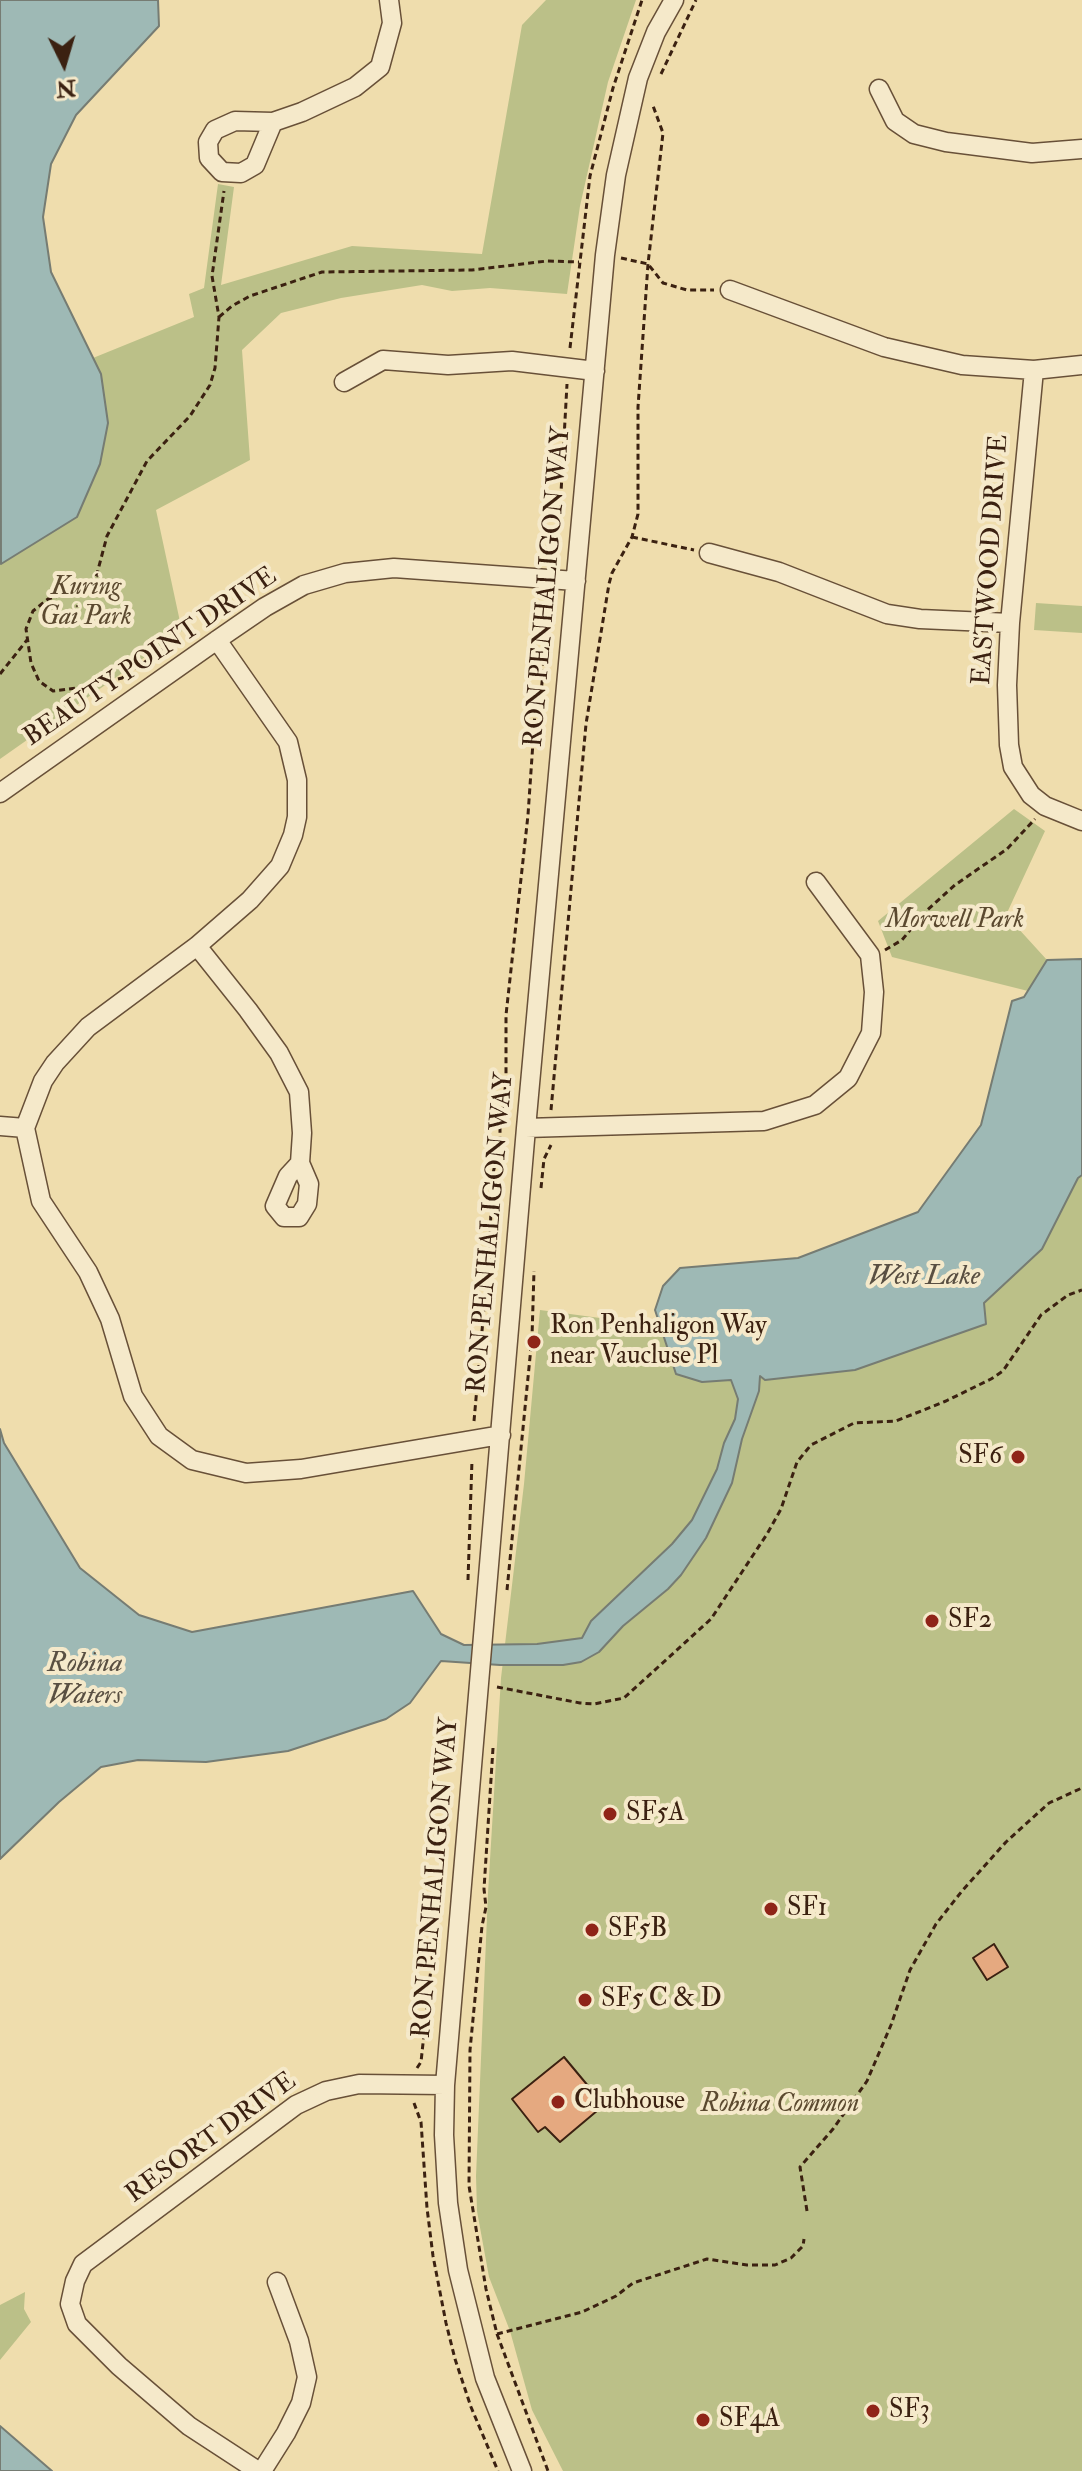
<!DOCTYPE html>
<html>
<head>
<meta charset="utf-8">
<style>
	body { margin:0 }
	#map { position:relative; width:1082px; height:2471px; overflow:hidden; background:#efddad; font-family:"IM FELL Double Pica",serif }
	canvas { display:block }
	.north { position:absolute; left:24px; top:24px; width:80px; height:80px; -webkit-text-stroke:6px #f5e9ca; paint-order:stroke; rotate:175deg; font-size:22px; font-weight:700; line-height:32px; text-align:center; color:#3b2111 }
	.north::after { content:''; display:block; margin:auto; width:28px; height:36px; background:#3b2111; clip-path:polygon(50% 0,100% 100%,50% 72%,0 100%) }
</style>
</head>
<body>
<div id="map">
<canvas width="1082" height="2471"></canvas>
<div class="north">N</div>
</div>
<script>
const context = document.querySelector('canvas').getContext('2d');
context.lineJoin = 'round';
function fillPath(path, color) { context.fillStyle = color; context.fill(path, 'evenodd'); }
const poly = rows => new Path2D(rows.map(r => 'M' + r).join(''));
function strokePath(path, color, width, dash) { context.strokeStyle = color; context.lineWidth = width; context.lineCap = dash ? 'butt' : 'round'; context.setLineDash(dash || []); context.stroke(path); }
function label(font, color, halo, rows, align = 'center') {
  context.font = font + ' "IM FELL Double Pica",serif'; context.lineWidth = 8; context.setLineDash([]); context.textBaseline = 'middle'; context.strokeStyle = halo; context.fillStyle = color; for (const [text, x, y, turn = 0] of rows) {
    context.save(); context.translate(x, y); context.rotate((+turn || 0) * Math.PI / 180); context.textAlign = isNaN(turn) ? turn : align; if (halo) context.strokeText(text, 0, 0); context.fillText(text, 0, 0); context.restore();
  }
}
fillPath(poly([
	[546,0,636,0,608,82,580,206,567,294,490,288,452,291,422,285,341,298,281,313,242,350,250,460,156,510,182,631,0,759,0,564,76,517,100,464,108,423,101,375,93,358,194,317,189,294,204,288,218,184,234,187,221,285,352,246,482,254,522,25],
	[1036,603,1082,606,1082,633,1034,630],
	[1014,809,1045,831,1006,915,1047,960,1028,991,892,957,878,921],
	[1082,1175,1082,2471,563,2471,532,2410,510,2331,489,2277,477,2211,476,2176,488,1893,501,1678,524,1484,540,1310,660,1326,676,1374,760,1375,765,1380,855,1370,984,1303,1042,1249,1078,1178],
	[25,2292,24,2309,31,2322,0,2360,0,2305]
]), '#bbc088');
const water = poly([
	[0,0,158,0,159,26,76,115,51,164,43,217,51,272,101,374,108,423,100,464,77,517,1,564,0,0],
	[1082,959,1082,1175,1078,1178,1042,1249,984,1303,986,1324,855,1370,765,1380,760,1376,759,1391,742,1439,732,1483,706,1538,681,1575,668,1589,623,1626,599,1652,581,1662,563,1665,500,1665,441,1661,410,1703,386,1719,288,1751,206,1762,138,1760,101,1767,59,1802,0,1859,0,1429,4,1443,80,1568,139,1615,192,1632,413,1591,441,1634,464,1645,537,1644,582,1638,591,1621,672,1544,692,1520,717,1469,724,1443,735,1419,738,1399,731,1380,702,1382,676,1374,655,1310,663,1286,680,1268,798,1258,918,1212,981,1125,1012,1001,1024,997,1047,960,1082,959],
	[0,2426,52,2471,0,2471,0,2426]
]);
fillPath(water, '#9eb9b5');
strokePath(water, '#767c73', 2);
const building = poly([
	[994,1944,1008,1967,987,1980,973,1958,994,1944],
	[564,2057,604,2105,560,2142,545,2127,538,2132,512,2099,564,2057]
]);
fillPath(building, '#e5a980');
strokePath(building, '#3b2111', 2);
const minor = poly([
	[879,89,895,121,914,134,946,142,1032,153,1082,149],
	[273,122,255,165,241,173,222,172,209,158,208,142,215,130,235,121,273,122,302,112,355,87,380,67,392,23,389,0],
	[730,290,884,347,962,365,1034,370,1082,365],
	[1034,370,1010,623,1007,685,1009,745,1013,767,1031,795,1045,806,1082,821],
	[344,382,383,360,448,365,512,361,595,371],
	[709,553,779,572,887,614,920,619,1010,623],
	[217,640,288,742,297,780,297,817,293,835,280,866,250,900,197,946,88,1027,55,1063,43,1081,25,1128,41,1201,88,1272,110,1319,133,1396,159,1436,192,1460,246,1473,301,1469,501,1435],
	[0,793,217,640,265,607,304,585,345,573,394,568,576,581],
	[197,946,248,1010,279,1053,299,1092,302,1133,300,1163,309,1184,307,1204,299,1217,284,1217,275,1206,288,1176,300,1163],
	[0,1126,25,1128],
	[526,1128,764,1121,815,1105,848,1078,871,1033,874,992,870,955,816,882],
	[258,2471,189,2426,119,2366,77,2324,70,2304,75,2281,83,2264,296,2105,326,2091,359,2084,445,2085],
	[262,2471,286,2433,301,2403,307,2377,299,2341,277,2282],
	[522,2471,485,2378,458,2270,448,2203,444,2135,445,2085,526,1128,605,255,616,175,638,78,656,32,674,0]
]);
strokePath(minor, '#685038', 21);
strokePath(poly([
	[661,74,696,0],
	[621,258,648,264,663,283,687,290,714,290],
	[219,317,232,306,250,296,322,272,472,270,547,261,579,262],
	[570,348,590,176,613,88,642,0],
	[632,537,694,550],
	[542,552,549,548,559,529,567,384],
	[179,645,176,640,122,678,84,687,53,691,39,681,31,663,26,629,33,611,48,599,68,593,85,591,94,585,107,536,147,461,190,416,210,385,215,368,219,317,212,276,224,191],
	[0,674,27,640],
	[885,950,902,940,925,912,955,885,1007,849,1035,819],
	[551,1110,586,724,609,584,612,573,632,537,638,514,638,407,648,264,663,133,652,103],
	[541,1188,544,1159,551,1145],
	[474,1421,486,1286,489,1270,492,1178,500,1142,500,1126,506,1082,506,1015,528,815,535,713,541,694,544,660,546,621,536,600],
	[468,1580,472,1460],
	[507,1590,532,1337,534,1271],
	[497,1687,580,1703,594,1704,624,1698,711,1619,767,1534,781,1509,797,1462,811,1445,854,1423,896,1421,946,1401,991,1379,1003,1371,1041,1315,1068,1295,1082,1290],
	[493,1748,484,1889,486,1907,482,1926,470,2050,469,2186,486,2289,497,2334,548,2471],
	[417,2068,421,2062,450,1790],
	[414,2103,421,2122,427,2208,433,2256,446,2323,455,2359,471,2407,498,2471],
	[807,2211,800,2167,833,2129,867,2081,891,2025,910,1970,936,1924,962,1891,1006,1842,1049,1803,1082,1788],
	[497,2334,582,2312,616,2296,633,2283,707,2259,747,2265,775,2265,791,2258,803,2246,804,2239]
]), '#3b2111', 3, [6, 4]);
strokePath(minor, '#f5e9ca', 18);
for (const [x, y, r, color] of [
	[534,1342,8,"#8f2418"],
	[1018,1457,8,"#8f2418"],
	[932,1621,8,"#8f2418"],
	[610,1814,8,"#8f2418"],
	[771,1909,8,"#8f2418"],
	[592,1930,8,"#8f2418"],
	[585,2000,8,"#8f2418"],
	[558,2102,8,"#8f2418"],
	[873,2411,8,"#8f2418"],
	[703,2420,8,"#8f2418"]
]) { const dot = new Path2D(); dot.arc(x, y, r, 0, 2 * Math.PI); context.fillStyle = color; context.fill(dot); strokePath(dot, '#f5e9ca', 3); }
label('26px', '#3b2111', '#f5e9ca', [
	["EASTWOOD DRIVE",992,560,-86],
	["RON PENHALIGON WAY",549,587,-85],
	["BEAUTY POINT DRIVE",151,658,-34],
	["RON PENHALIGON WAY",492,1233,-85],
	["RON PENHALIGON WAY",437,1878,-85],
	["RESORT DRIVE",212,2139,-36]
]);
label('italic 26px', '#5b492f', '#f5e9ca', [
	["Kuring",86,588],
	["Gai Park",86,618],
	["Morwell Park",955,921],
	["Robina Common",780,2105]
]);
label('26px', '#3b2111', '#f5e9ca', [
	["Ron Penhaligon Way",550,1327],
	["near Vaucluse Pl",550,1357],
	["SF6",1002,1457,"right"],
	["SF2",948,1621],
	["SF5A",626,1814],
	["SF1",787,1909],
	["SF5B",608,1930],
	["SF5 C & D",601,2000],
	["Clubhouse",574,2102],
	["SF3",889,2411],
	["SF4A",719,2420]
], 'left');
label('italic 28px', '#594f42', '#f5e9ca', [
	["West Lake",924,1278],
	["Robina",85,1665],
	["Waters",85,1697]
]);
</script>
</body>
</html>
